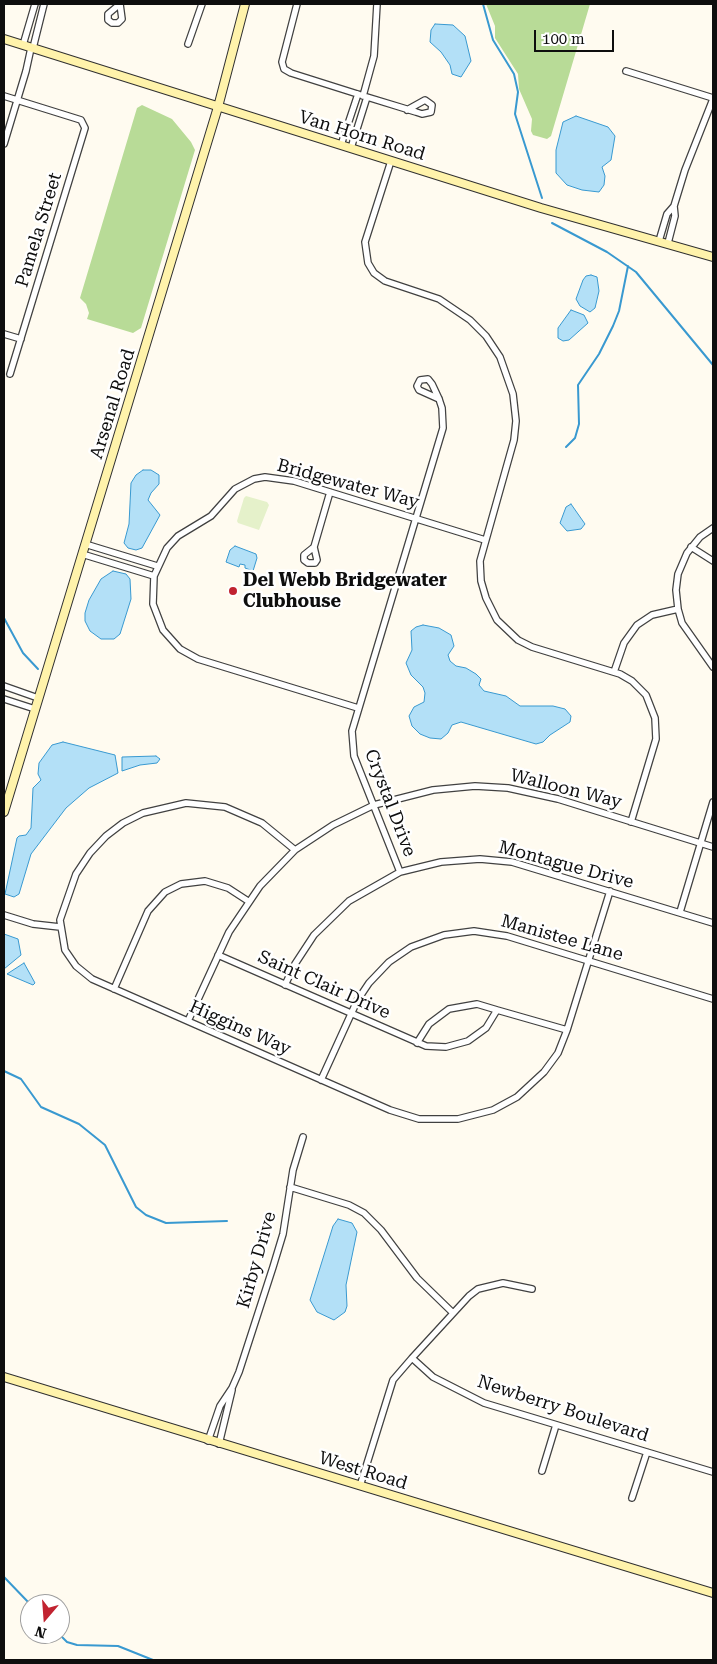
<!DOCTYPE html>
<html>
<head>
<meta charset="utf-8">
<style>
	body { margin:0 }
	#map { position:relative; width:717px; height:1664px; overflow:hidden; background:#fffbf0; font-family:"Roboto Serif",serif }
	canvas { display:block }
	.frame { position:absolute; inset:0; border:5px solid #0e0e0e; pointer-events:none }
	.north { position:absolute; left:20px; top:1594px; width:50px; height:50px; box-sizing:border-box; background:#fff; border:1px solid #9f9f9f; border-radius:50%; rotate:198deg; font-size:14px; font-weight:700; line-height:20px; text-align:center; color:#0e0e0e }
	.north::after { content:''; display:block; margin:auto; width:18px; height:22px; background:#c12330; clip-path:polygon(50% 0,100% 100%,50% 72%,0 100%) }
	.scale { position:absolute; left:534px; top:30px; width:80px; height:22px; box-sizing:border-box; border:2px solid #0e0e0e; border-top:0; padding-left:6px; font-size:15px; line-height:18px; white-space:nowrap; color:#0e0e0e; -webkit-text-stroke:4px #fff; paint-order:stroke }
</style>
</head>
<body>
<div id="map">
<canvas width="717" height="1664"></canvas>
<div class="frame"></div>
<div class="north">N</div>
<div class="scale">100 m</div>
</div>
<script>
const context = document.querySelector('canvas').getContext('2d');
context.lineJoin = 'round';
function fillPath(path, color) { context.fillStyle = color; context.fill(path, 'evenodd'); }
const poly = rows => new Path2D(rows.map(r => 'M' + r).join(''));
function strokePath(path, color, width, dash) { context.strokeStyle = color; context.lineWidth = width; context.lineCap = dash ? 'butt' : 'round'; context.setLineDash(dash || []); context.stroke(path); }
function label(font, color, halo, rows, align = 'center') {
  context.font = font + ' "Roboto Serif",serif'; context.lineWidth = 5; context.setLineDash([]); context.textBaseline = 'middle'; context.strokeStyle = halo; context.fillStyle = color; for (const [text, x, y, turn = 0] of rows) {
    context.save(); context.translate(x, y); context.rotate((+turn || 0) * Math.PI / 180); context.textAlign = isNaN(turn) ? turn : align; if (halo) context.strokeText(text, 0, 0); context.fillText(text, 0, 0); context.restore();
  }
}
fillPath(poly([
	[486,4,590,4,551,136,547,139,533,135,531,131,532,119,519,89,518,74,495,38,495,26],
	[142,105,172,119,191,142,195,150,141,328,133,333,87,319,89,313,86,304,80,298,137,108]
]), '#b8db97');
fillPath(poly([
	[246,496,267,502,269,505,259,530,238,523,237,521,244,498]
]), '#e5f1ca');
const water = poly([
	[435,24,453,25,465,36,471,61,461,77,452,74,450,65,441,52,430,42,431,30,435,24],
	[576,116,608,127,615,136,611,160,602,167,605,176,604,185,599,192,582,190,567,185,556,173,556,150,563,122,576,116],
	[591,275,597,277,599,291,595,308,590,312,580,306,576,299,583,280,586,276,591,275],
	[571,310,584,315,588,323,569,340,563,341,558,338,558,328,571,310],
	[143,470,151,470,159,475,159,484,151,493,148,500,160,515,142,548,136,550,128,548,124,543,129,524,131,483,136,475,143,470],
	[571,504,585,524,581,529,567,531,560,523,566,507,571,504],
	[235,546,256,554,257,558,253,571,245,568,245,565,240,564,239,567,226,562,230,550,235,546],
	[113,571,126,574,130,579,131,599,120,634,114,639,101,639,90,631,85,621,85,613,89,600,101,579,113,571],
	[423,625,439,628,451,635,454,646,448,655,450,661,456,666,466,668,476,674,481,679,479,685,484,691,506,696,520,706,553,706,565,709,571,716,570,722,550,735,543,742,536,744,461,722,452,725,448,733,441,739,430,738,420,734,412,726,409,716,414,707,424,702,425,693,423,687,411,675,406,663,412,650,411,631,416,627,423,625],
	[63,742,115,755,118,773,89,788,66,808,31,854,19,894,14,897,5,894,17,838,19,836,26,835,31,828,33,788,41,780,38,774,39,763,52,745,63,742],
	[156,756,160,759,157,763,140,765,122,771,122,757,156,756],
	[4,934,18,939,21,955,4,969,4,934],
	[24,963,35,983,33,985,7,974,24,963],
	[338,1219,352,1223,357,1232,346,1285,347,1306,345,1312,334,1320,317,1312,310,1300,333,1226,338,1219]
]);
fillPath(water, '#b3e0f7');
strokePath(water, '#3999d0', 1);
strokePath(poly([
	[483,4,493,40,514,74,518,92,515,114,542,198],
	[552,223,607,252,636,272,713,365],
	[566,447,575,438,579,424,578,385,599,354,613,326,619,311,628,266],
	[4,618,23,653,38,669],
	[4,1071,21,1079,41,1107,79,1124,105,1145,136,1207,146,1215,166,1223,227,1221],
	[4,1577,30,1604],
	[59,1634,67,1642,77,1645,118,1646,153,1660]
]), '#3999d0', 2);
const street = poly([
	[120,4,108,14,108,20,112,23,118,23,122,19,120,4],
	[297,4,282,62,284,69,291,73,367,97,403,108,416,112,422,114,431,112,432,105,425,100,407,110],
	[188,44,202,4],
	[23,45,35,4],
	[33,48,44,4],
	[626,71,713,98],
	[4,96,81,120,85,128,10,374],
	[363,96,374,56,377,4],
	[4,144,26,71,31,48],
	[341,145,358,94],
	[351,148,367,97],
	[391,161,365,242,368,263,374,273,385,281,439,299,470,320,486,336,500,357,513,394,516,421,514,440,480,561,481,581,486,598,497,620,518,640,532,647,620,674,632,681,646,695,655,718,656,739,631,822],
	[659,241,667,214,674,206,685,170,713,99],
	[668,243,675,216,674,206],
	[4,334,21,339],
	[713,528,700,537,687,553,678,574,676,590,678,609,682,623,713,667],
	[85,544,157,566],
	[314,547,317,560,315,563,308,563,304,560,304,555,314,547,330,492],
	[691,547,713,561],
	[82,554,154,576],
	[614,672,624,643,637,625,652,615,678,609],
	[4,686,38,698],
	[4,699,35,709],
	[358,708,198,659,180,649,163,630,153,604,154,576,167,548,178,536,211,516,235,489,254,479,265,477,294,481,485,540],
	[295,850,262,823,225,807,186,803,143,813,123,823,106,836,90,853,76,874,60,920,65,950,76,966,92,979,390,1110,419,1119,458,1119,493,1110,517,1097,544,1072,558,1053,567,1030,610,891],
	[400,872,354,756,352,731,443,428,442,408,439,399,432,384,428,379,420,380,417,386,419,390,439,399],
	[680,912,713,802],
	[4,915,33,924,60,927],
	[218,955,426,1046,446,1047,468,1041,486,1028,497,1010,567,1030],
	[285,985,295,964,314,935,349,901,400,872,441,862,480,859,512,862,713,923],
	[114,989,148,911,165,892,181,884,205,881,228,888,248,901],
	[188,1021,229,932,260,886,295,850,333,825,374,805,433,790,475,786,508,788,558,799,713,847],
	[417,1043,429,1024,449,1009,477,1004,497,1010],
	[321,1080,357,1001,369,983,389,962,411,947,444,935,474,931,507,936,713,999],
	[290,1187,349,1205,364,1213,381,1230,417,1278,453,1313],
	[412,1358,433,1377,484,1403,713,1472],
	[208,1441,220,1406,232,1388,239,1372,273,1267,283,1234,293,1170,303,1137],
	[219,1444,232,1390],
	[542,1471,556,1425],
	[360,1486,393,1380,412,1358,469,1296,478,1289,503,1283,532,1289],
	[632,1498,647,1452]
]);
const secondary = poly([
	[4,39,541,208,713,257],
	[4,812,218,107,245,4],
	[4,1377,713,1593]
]);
strokePath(street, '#414141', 8);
strokePath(secondary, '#303030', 10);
strokePath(street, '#fff', 5.5);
strokePath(secondary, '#fff3ab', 8);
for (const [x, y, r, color] of [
	[233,591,5,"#c12330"]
]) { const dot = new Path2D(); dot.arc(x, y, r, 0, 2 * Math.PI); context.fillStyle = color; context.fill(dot); strokePath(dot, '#fff', 2); }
label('18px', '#0e0e0e', '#fff', [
	["Van Horn Road",362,136,17],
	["Pamela Street",39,230,-73],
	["Arsenal Road",113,404,-73],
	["Bridgewater Way",348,484,15],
	["Walloon Way",566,789,14],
	["Crystal Drive",390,803,69],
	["Montague Drive",566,865,15],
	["Manistee Lane",562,938,16],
	["Saint Clair Drive",324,985,24],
	["Higgins Way",240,1028,24],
	["Kirby Drive",257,1260,-74],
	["Newberry Boulevard",563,1409,18],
	["West Road",363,1471,17]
]);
label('bold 18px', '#0e0e0e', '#fff', [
	["Del Webb Bridgewater",243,581],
	["Clubhouse",243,602]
], 'left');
</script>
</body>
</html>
